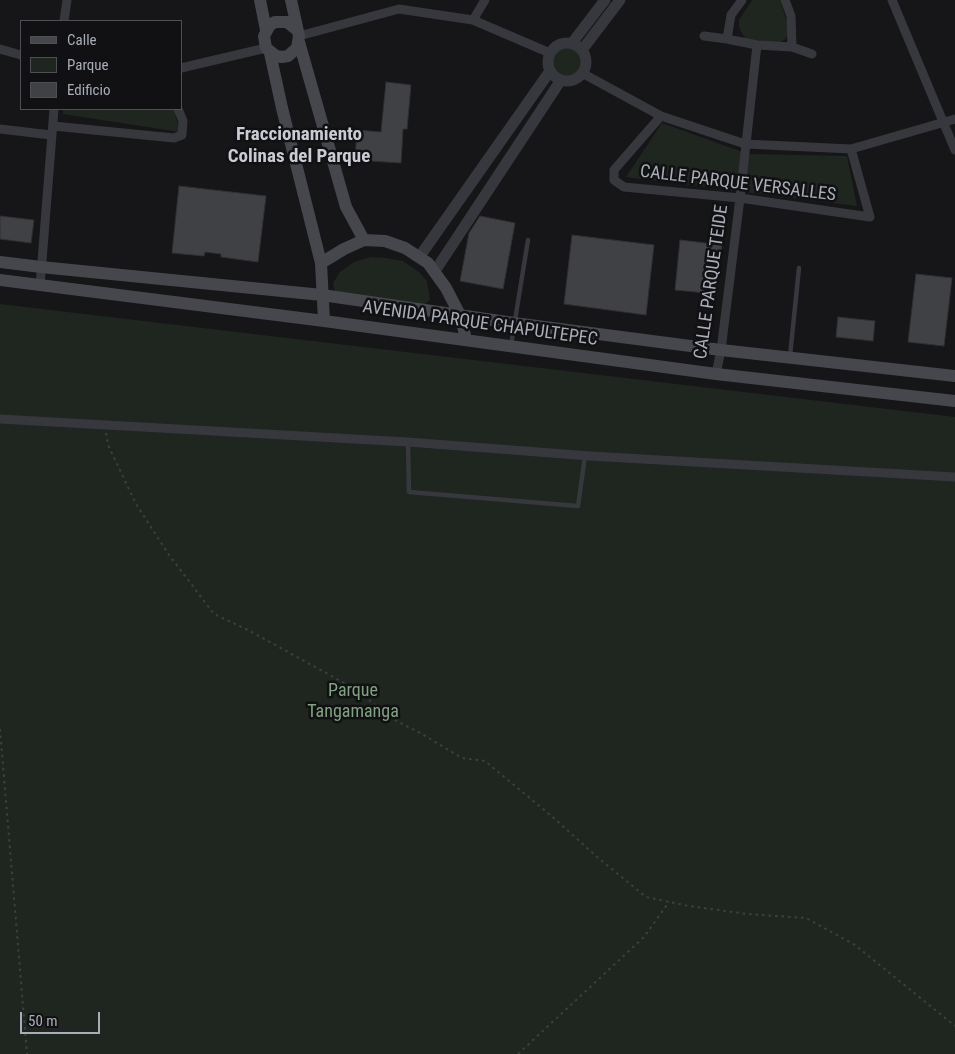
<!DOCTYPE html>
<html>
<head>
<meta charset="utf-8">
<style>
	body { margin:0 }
	#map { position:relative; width:955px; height:1054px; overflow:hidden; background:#161618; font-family:"Roboto Condensed",sans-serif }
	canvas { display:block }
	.legend { position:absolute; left:20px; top:20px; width:162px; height:90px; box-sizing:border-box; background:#111113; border:1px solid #4d4f55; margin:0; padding:6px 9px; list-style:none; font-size:15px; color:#a8adb8 }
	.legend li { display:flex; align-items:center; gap:10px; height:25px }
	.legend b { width:25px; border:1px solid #4d4f55 }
	.scale { position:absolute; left:20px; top:1012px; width:80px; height:22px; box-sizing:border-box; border:2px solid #a8adb8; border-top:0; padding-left:6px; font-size:15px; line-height:18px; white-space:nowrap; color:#a8adb8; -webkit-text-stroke:4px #111113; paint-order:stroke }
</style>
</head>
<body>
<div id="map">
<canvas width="955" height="1054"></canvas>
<ul class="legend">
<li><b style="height:6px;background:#45474d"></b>Calle</li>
<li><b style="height:14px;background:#1e261f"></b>Parque</li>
<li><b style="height:14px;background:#404145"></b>Edificio</li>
</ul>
<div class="scale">50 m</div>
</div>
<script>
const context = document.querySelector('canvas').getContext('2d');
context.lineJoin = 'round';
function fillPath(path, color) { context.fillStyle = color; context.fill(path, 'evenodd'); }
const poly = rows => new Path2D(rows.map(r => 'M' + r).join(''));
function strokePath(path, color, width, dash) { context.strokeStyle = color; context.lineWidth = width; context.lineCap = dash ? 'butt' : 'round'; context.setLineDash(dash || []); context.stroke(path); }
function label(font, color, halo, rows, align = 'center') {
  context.font = font + ' "Roboto Condensed",sans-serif'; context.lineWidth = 5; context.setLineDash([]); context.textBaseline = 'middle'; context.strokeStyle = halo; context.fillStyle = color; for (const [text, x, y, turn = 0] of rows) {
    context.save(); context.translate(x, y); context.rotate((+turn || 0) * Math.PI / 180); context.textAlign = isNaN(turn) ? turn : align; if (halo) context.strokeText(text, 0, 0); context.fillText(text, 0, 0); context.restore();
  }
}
fillPath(poly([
	[752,0,780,0,789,29,789,34,785,39,778,44,749,41,743,35,739,27,739,20],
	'548 62a19 19 0 1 1 38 0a19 19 0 1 1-38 0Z',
	[63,109,174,109,180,132,63,114],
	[662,123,748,154,847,156,857,206,626,177],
	[371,257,386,258,403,261,419,272,427,281,430,300,425,304,335,292,333,283,340,272,354,262],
	[0,304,955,417,955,1054,0,1054]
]), '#1e261f');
const building = poly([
	[386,82,411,85,407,129,403,129,401,163,355,160,357,130,381,132,386,82],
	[179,186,266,196,258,262,221,257,221,254,205,252,204,256,172,253,179,186],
	[0,216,34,220,31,243,0,239,0,216],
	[480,216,515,223,503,289,460,281,469,233,480,216],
	[572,235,654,245,646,315,564,304,572,235],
	[680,240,722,245,717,294,675,290,680,240],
	[916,274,952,278,944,346,908,342,916,274],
	[838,317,875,321,873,341,836,337,838,317]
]);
fillPath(building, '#404145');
strokePath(building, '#303034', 1);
strokePath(poly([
	[106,433,108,445,136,504,169,555,214,614,250,631,355,689,393,719,422,734,462,758,485,761,555,819,596,856,646,897,689,906,747,914,806,918,855,945,955,1026],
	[0,729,27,1054],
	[518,1054,644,937,669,902]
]), '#3d3f44', 2, [2.5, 4]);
strokePath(poly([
	[511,345,528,240],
	[790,356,799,268],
	[408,442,409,492,578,506,585,456]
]), '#37383d', 4.5);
strokePath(poly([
	[785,0,791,16,792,47],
	[892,0,955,150],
	[473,20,485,0],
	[64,21,67,0],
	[299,36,399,9,473,20,550,53],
	[704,36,727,39,757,45,792,47,812,54],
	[727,39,731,15,742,0],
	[0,49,21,55],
	[181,68,266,48],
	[582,73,661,116,745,144,851,149,955,119],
	[661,116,614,170,614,180,624,187,740,198,870,217,851,149],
	[53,126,174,138,182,135,183,121,178,109],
	[0,129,51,135],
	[40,286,54,109],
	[716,374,721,350,740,198,757,45],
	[0,419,408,442,590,456,955,477]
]), '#37383d', 9);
strokePath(poly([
	[572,43,605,0],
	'548 62a19 19 0 1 1 38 0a19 19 0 1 1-38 0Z',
	[582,50,620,0],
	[420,256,550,71],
	[435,271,561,80]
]), '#37383d', 11);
strokePath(poly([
	[260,0,266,30],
	[291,0,299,36,297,48,288,56,282,57,276,56,266,48,264,36,270,25,275,22,287,22,297,30],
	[299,42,346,207,364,240],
	[270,53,282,108,321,263,324,321],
	[0,262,41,267,322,295,514,323,721,350,955,376],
	[321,263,344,249,364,240,385,241,405,248,428,263,446,288,461,317,466,340],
	[0,280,324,321,716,374,955,401]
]), '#45474d', 12);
label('18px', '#a8adb8', '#111113', [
	["CALLE PARQUE VERSALLES",738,184,7],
	["CALLE PARQUE TEIDE",712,282,-82],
	["AVENIDA PARQUE CHAPULTEPEC",480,324,8]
]);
label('18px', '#7fa381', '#111113', [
	["Parque",353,691],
	["Tangamanga",353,712]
]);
label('bold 19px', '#c9ccd4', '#111113', [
	["Fraccionamiento",299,135],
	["Colinas del Parque",299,157]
]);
</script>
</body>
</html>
